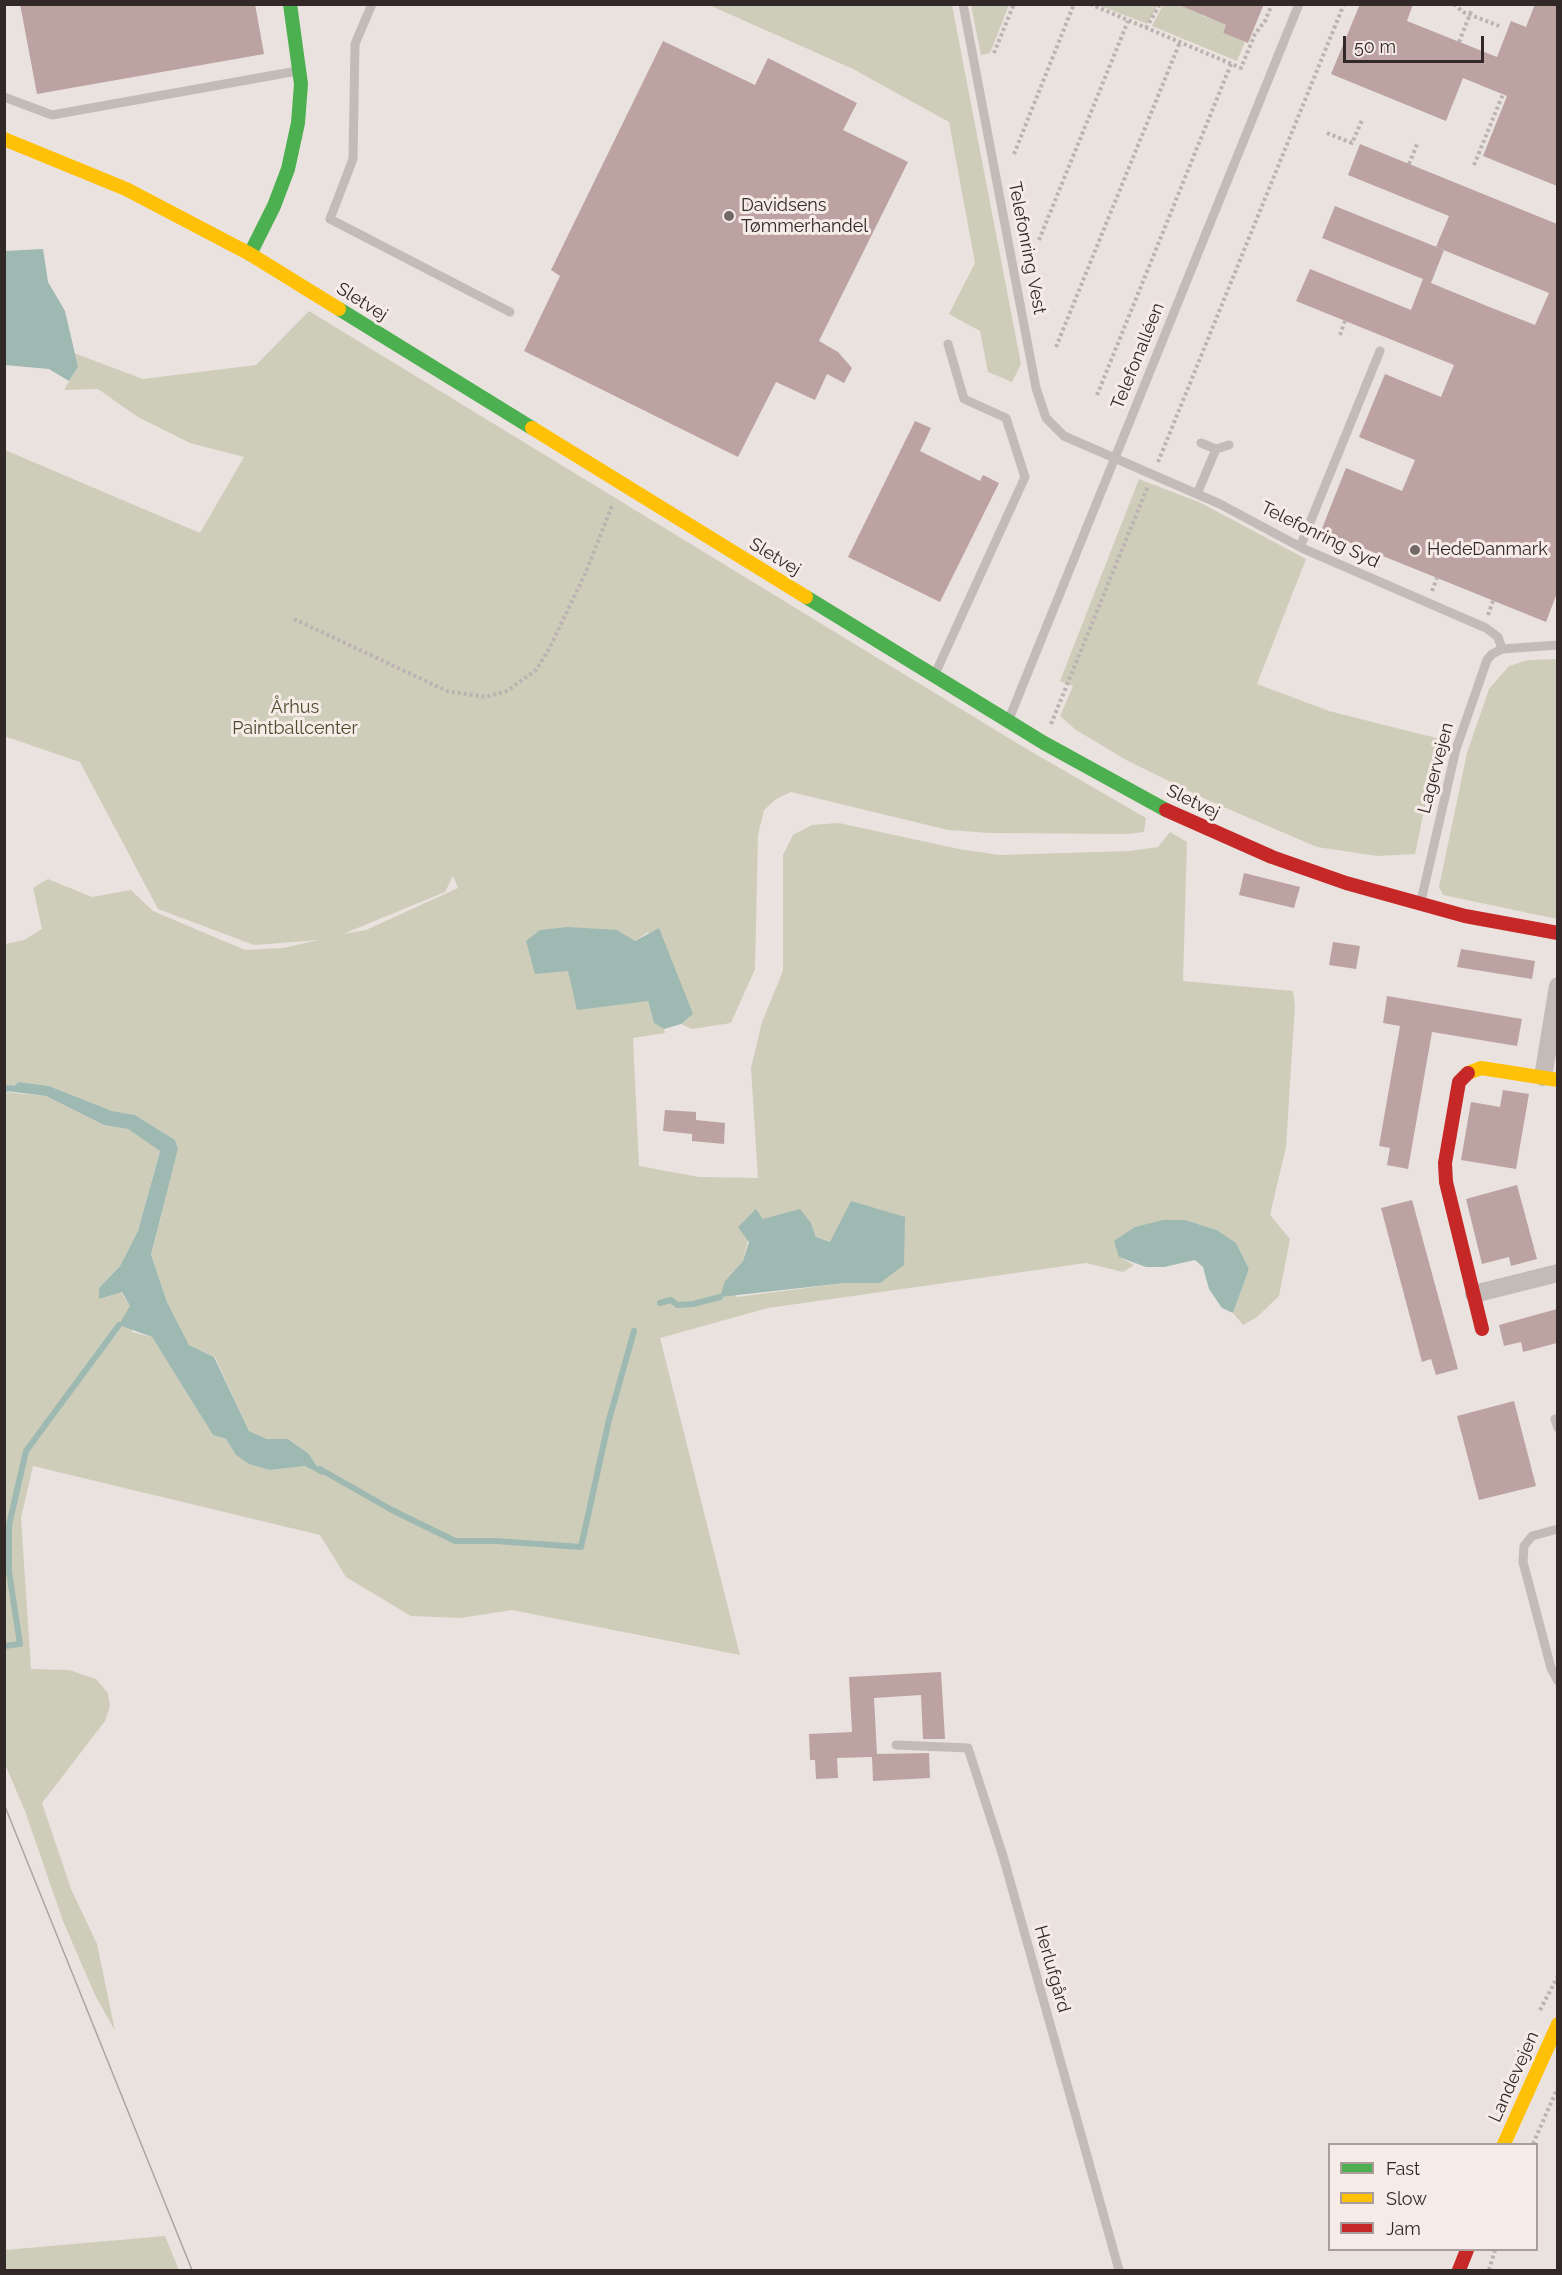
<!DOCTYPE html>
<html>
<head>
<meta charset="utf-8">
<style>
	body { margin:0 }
	#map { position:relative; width:1562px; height:2275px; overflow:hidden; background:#eae2de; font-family:Raleway,sans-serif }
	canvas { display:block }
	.frame { position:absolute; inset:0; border:6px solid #322827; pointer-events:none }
	.legend { position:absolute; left:1328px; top:2143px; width:210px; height:108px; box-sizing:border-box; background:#f6ebe6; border:2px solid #a89d9a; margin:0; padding:8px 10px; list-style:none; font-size:18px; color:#322827 }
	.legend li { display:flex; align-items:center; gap:12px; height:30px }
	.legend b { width:30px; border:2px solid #a89d9a }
	.scale { position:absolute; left:1343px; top:36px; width:141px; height:27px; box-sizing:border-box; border:3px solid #322827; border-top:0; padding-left:8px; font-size:18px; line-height:21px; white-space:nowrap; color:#322827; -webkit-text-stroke:4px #f6ebe6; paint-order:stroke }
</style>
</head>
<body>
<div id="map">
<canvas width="1562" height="2275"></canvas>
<div class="frame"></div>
<ul class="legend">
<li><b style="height:8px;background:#4caf50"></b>Fast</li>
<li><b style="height:8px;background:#ffc107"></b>Slow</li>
<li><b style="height:8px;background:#c62828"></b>Jam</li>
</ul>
<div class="scale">50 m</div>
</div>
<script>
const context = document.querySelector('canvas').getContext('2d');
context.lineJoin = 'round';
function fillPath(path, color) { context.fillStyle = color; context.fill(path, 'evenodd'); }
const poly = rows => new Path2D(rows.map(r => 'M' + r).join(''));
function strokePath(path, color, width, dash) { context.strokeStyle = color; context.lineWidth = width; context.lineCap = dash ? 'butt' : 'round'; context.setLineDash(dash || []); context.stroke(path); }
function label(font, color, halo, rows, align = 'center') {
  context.font = font + ' Raleway,sans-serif'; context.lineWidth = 6; context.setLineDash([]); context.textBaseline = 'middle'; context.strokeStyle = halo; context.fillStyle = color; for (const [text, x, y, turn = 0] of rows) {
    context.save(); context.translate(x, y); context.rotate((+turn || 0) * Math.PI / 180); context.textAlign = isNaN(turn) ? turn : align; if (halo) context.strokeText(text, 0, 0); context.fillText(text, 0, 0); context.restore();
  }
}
fillPath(poly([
	[709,5,952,5,1021,364,1012,382,988,372,980,331,949,314,975,263,949,122,853,69],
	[971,5,1009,5,990,53,981,55],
	[1098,5,1158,4,1158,5,1147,24],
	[1163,5,1205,5,1201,15,1226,25,1223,33,1245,42,1237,61,1152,26],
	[309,311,1025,748,1146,818,1144,832,1128,834,990,833,948,830,791,792,776,799,764,810,758,835,755,969,731,1023,692,1029,681,1024,693,1014,648,932,635,941,568,971,648,1001,654,1023,664,1029,665,1033,633,1038,639,1166,699,1177,758,1178,751,1068,762,1022,783,971,783,855,793,835,812,825,839,823,959,849,999,855,1130,851,1158,847,1170,832,1187,842,1183,981,1293,991,1295,1005,1286,1147,1270,1215,1290,1239,1279,1296,1257,1317,1243,1325,1233,1313,1249,1269,1236,1243,1217,1230,1185,1220,1119,1257,1134,1265,1123,1272,1086,1263,768,1308,660,1338,740,1655,512,1610,460,1618,411,1616,346,1577,320,1535,33,1466,21,1518,31,1669,69,1670,96,1679,108,1693,110,1706,105,1721,42,1803,71,1889,97,1944,115,2031,95,1995,63,1921,25,1811,5,1764,4,1092,46,1096,104,1125,128,1129,160,1150,138,1231,120,1266,99,1288,99,1299,121,1292,130,1306,132,1332,152,1337,213,1435,226,1439,236,1455,270,1470,305,1466,323,1474,308,1453,289,1439,267,1439,249,1431,215,1357,189,1345,167,1302,151,1256,178,1149,175,1140,135,1115,112,1111,49,1086,19,1082,11,1088,4,1089,5,944,24,940,42,929,33,888,48,879,92,897,131,890,153,911,245,950,283,948,319,940,254,945,158,909,80,762,4,736,5,450,200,533,244,457,190,443,138,417,98,389,64,390,78,367,74,353,143,379,256,365],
	[453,876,458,888,366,930,343,934,445,892],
	[756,1209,763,1219,811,1223,816,1237,830,1242,880,1283,845,1283,737,1297,725,1281,743,1261],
	[1139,479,1201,503,1306,559,1257,684,1329,711,1444,740,1438,744,1415,854,1377,856,1317,847,1212,802,1128,761,1076,730,1060,716,1073,686,1060,681],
	[1557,659,1557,919,1443,895,1439,887,1467,753,1489,689,1509,666,1528,660],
	[165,2236,179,2270,5,2270,5,2250]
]), '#cecdba');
fillPath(poly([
	[43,249,48,282,65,311,78,367,69,381,49,369,5,365,5,251],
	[568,927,617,930,635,941,659,928,693,1014,681,1024,664,1029,654,1023,648,1001,577,1010,568,971,535,974,526,941,540,930],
	[19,1082,49,1086,112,1111,135,1115,175,1140,178,1149,151,1255,167,1302,189,1345,214,1357,249,1431,267,1439,288,1439,308,1453,324,1476,305,1466,270,1470,249,1464,236,1455,226,1439,213,1435,152,1337,119,1325,130,1306,122,1292,99,1299,99,1288,120,1266,138,1231,160,1151,128,1129,104,1125,46,1096,7,1091],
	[851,1201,905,1217,904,1265,880,1283,845,1283,720,1297,725,1281,743,1261,749,1242,738,1227,756,1209,763,1219,800,1209,811,1223,816,1237,830,1242],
	[1163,1220,1185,1220,1217,1230,1236,1243,1249,1269,1233,1313,1222,1308,1209,1289,1203,1267,1195,1260,1164,1267,1146,1267,1119,1257,1114,1241,1135,1227]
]), '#9db9b2');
strokePath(poly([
	[4,1089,11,1088],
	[660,1303,671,1300,677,1305,693,1304,720,1297],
	[320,1469,392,1510,455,1541,496,1541,581,1547,609,1420,634,1331],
	[4,1646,20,1644,9,1572,9,1525,26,1451,119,1325]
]), '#9db9b2', 6);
fillPath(poly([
	[20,4,255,4,264,54,37,94],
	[1177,4,1264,4,1248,43,1223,33,1226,25],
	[1360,4,1413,4,1407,21,1497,57,1511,21,1526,27,1535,4,1557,4,1557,186,1483,156,1507,96,1463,78,1446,121,1331,74],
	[663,41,755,85,768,58,857,103,843,130,908,162,819,341,838,352,852,368,844,383,827,374,815,400,776,382,738,457,524,351,560,276,551,270],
	[1360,144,1557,224,1557,593,1546,622,1321,531,1346,468,1402,491,1415,460,1359,437,1385,374,1441,397,1454,365,1296,301,1310,269,1411,310,1423,279,1322,238,1335,206,1444,250,1431,283,1487,306,1535,325,1549,293,1436,247,1449,216,1348,175],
	[915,421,931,428,920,451,980,481,983,475,999,483,940,602,848,557],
	[1244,873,1300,887,1294,908,1239,895],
	[1333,942,1360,946,1356,969,1329,965],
	[1461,949,1535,961,1532,979,1457,967],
	[1387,996,1522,1019,1517,1046,1432,1032,1408,1169,1387,1165,1390,1148,1379,1146,1400,1026,1383,1023],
	[1503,1090,1529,1094,1516,1169,1461,1160,1471,1102,1500,1107],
	[665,1110,696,1112,696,1120,725,1123,724,1144,692,1141,692,1134,663,1131],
	[1517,1185,1537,1259,1511,1266,1509,1257,1482,1264,1466,1199],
	[1412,1200,1458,1369,1436,1375,1431,1359,1422,1362,1381,1208],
	[1557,1309,1557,1343,1523,1352,1521,1342,1504,1346,1499,1325],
	[1514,1401,1536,1486,1479,1500,1457,1416],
	[941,1672,945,1739,923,1739,921,1695,874,1698,877,1754,929,1753,930,1778,873,1781,872,1757,837,1758,838,1778,816,1779,815,1760,810,1760,809,1734,852,1732,849,1677]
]), '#bca3a2');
strokePath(poly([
	[1090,4,1241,68,1255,34,1265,21,1272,4],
	[1454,4,1463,12,1499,26],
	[1146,28,1160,4],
	[1459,42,1472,9],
	[994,53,1014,4],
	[1327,133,1352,143,1362,120],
	[1014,154,1074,4],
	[1409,164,1418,142],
	[1474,165,1503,94],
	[1039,240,1128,21],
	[1340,335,1345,321],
	[1056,347,1180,42],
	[1097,395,1231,64],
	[1158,462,1344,4],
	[1321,542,1325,533],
	[1377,567,1381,555],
	[1432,591,1437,578],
	[1488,615,1493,601],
	[294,619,447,691,486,697,507,691,536,670,549,649,586,572,613,503],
	[1051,724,1148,486],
	[1540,2010,1558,1976],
	[1533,2144,1558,2087],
	[1489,2270,1495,2250]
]), '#bbb3b1', 4, [3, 3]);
strokePath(poly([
	[372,4,355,44,353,159,330,219,510,312],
	[963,4,1036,388,1046,418,1064,436,1220,504,1304,549,1486,628,1498,637,1502,649],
	[4,97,52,115,297,71],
	[1216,449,1229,445],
	[1197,494,1216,449,1201,443],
	[1300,547,1380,351],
	[935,674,1025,477,1006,418,964,399,948,344],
	[1009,719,1299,4],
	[1421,901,1456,749,1487,660,1492,654,1502,649,1558,645],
	[1555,1419,1558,1428],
	[1558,1529,1532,1536,1524,1546,1523,1562,1551,1668,1558,1681],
	[896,1745,968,1748,1003,1856,1119,2270]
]), '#c3bbb8', 9);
strokePath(poly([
	[1543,1077,1558,986],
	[1474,1294,1558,1273]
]), '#c3bbb8', 18);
strokePath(poly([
	[250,254,274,206,288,169,298,123,301,84,290,4],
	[339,309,532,428],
	[806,597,1044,743,1166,810]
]), '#4caf50', 14);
strokePath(poly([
	[4,139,126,189,250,254,339,309],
	[532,428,806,597],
	[1468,1073,1481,1068,1558,1080],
	[1504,2144,1558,2024]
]), '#ffc107', 14);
strokePath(poly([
	[1166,810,1272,857,1346,883,1465,916,1558,933],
	[1468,1073,1459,1082,1445,1163,1446,1182,1482,1329],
	[1459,2270,1467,2250]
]), '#c62828', 14);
strokePath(poly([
	[4,1804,192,2270]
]), '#aaa4a2', 1.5);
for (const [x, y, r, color] of [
	[729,216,6,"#726967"],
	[1415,550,6,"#726967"]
]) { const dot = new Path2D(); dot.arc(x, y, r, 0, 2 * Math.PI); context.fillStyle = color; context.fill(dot); strokePath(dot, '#f6ebe6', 2); }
label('18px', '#322827', '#f6ebe6', [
	["Davidsens",741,206],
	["Tømmerhandel",741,227],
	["HedeDanmark",1427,550]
], 'left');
label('18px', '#322827', '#f6ebe6', [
	["Telefonring Vest",1027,248,79],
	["Sletvej",362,302,32],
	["Telefonalléen",1138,356,-68],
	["Telefonring Syd",1320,535,26],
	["Sletvej",775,557,31],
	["Lagervejen",1436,768,-75],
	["Sletvej",1193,802,26],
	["Herlufgård",1052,1969,74],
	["Landevejen",1514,2077,-66]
]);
label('18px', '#4a4e2e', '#f6ebe6', [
	["Århus",295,708],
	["Paintballcenter",295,729]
]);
</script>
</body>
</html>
